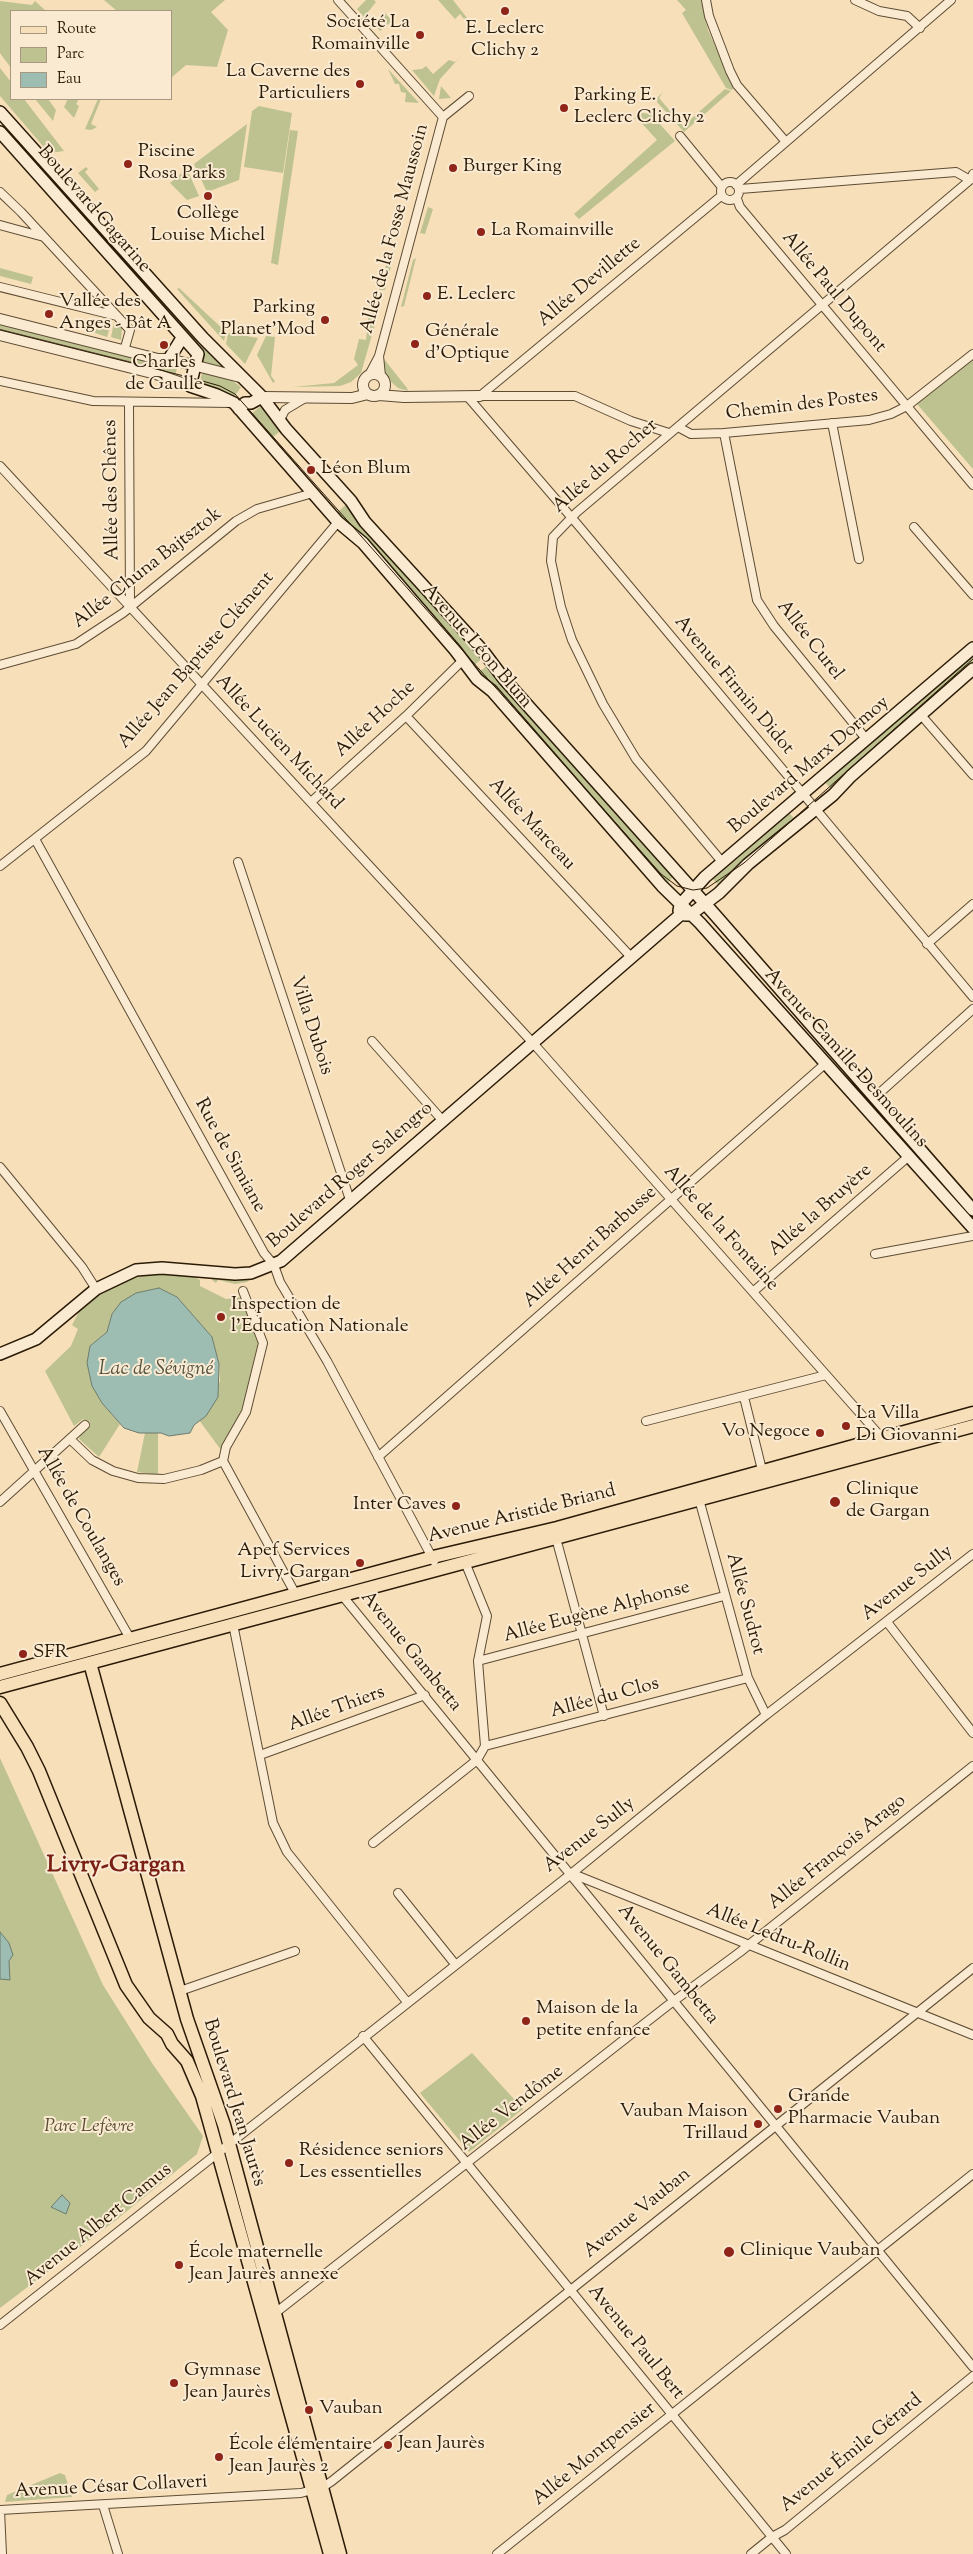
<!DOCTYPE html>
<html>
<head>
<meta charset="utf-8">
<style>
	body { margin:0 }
	#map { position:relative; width:973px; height:2554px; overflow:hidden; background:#f7dfba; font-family:"Sorts Mill Goudy",serif }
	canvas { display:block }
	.legend { position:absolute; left:10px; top:10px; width:162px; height:90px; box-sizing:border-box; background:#faead2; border:1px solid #a79780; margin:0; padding:6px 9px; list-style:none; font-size:15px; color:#2b1b06 }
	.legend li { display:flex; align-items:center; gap:10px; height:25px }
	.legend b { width:25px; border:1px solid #a79780 }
</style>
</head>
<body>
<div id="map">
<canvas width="973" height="2554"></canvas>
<ul class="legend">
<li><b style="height:6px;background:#f7dfba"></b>Route</li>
<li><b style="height:14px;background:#bdc290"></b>Parc</li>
<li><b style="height:14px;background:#9dbcb2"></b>Eau</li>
</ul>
</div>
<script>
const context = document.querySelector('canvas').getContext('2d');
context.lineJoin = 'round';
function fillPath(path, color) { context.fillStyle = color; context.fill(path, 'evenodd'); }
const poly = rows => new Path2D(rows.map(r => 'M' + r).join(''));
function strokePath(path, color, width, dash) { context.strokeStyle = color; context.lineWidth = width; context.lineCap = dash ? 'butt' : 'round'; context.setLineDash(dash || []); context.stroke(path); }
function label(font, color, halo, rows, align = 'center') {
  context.font = font + ' "Sorts Mill Goudy",serif'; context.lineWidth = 4; context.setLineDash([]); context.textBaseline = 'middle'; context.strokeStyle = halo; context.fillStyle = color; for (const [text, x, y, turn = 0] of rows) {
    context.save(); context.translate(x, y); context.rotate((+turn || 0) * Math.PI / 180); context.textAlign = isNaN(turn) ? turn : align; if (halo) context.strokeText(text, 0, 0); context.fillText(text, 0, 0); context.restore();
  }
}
fillPath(poly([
	[104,0,225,0,211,12,228,30,217,67,186,65,171,78,171,11,117,11],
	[366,0,374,0,376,2,364,17,357,9],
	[438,0,453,0,471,23,469,25,460,14,455,19],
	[677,0,701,0,708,30,734,88,732,90,726,88,682,13,686,10],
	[0,1,32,5,35,1,46,11,11,11,11,68,0,53],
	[385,13,392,21,380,31,373,23],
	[462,55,440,79,434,96,412,70,422,69,426,66,433,74,449,60,455,62],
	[0,68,11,82,11,99,24,99,64,151,49,153,0,96],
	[388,69,419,103,405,102,406,93,401,92,399,84,395,84],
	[441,86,451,98,439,99],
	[725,89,731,91,684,132,657,102,658,97,663,92,659,98,683,126],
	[35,99,48,99,56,110,53,121],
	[68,99,79,99,76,104,79,106,74,118,64,107],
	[98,99,101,99,91,124,97,127,91,130,85,129],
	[259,106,292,113,283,173,244,167,252,111],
	[642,113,651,114,675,141,579,219,574,214,657,140,637,118,631,121],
	[247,124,239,180,207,192,194,164],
	[290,130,298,131,278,265,271,263],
	[86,167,88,169,85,172,99,189,95,192,78,173],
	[187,169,199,196,187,200,170,183],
	[428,207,433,209,425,234,420,233],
	[395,251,385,290,379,290,390,252],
	[416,258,404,306,401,307,413,260],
	[0,268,33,277,31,284,0,276],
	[179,288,226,332,224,341,177,289],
	[366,300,372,301,380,307,361,373,351,382,340,386,293,387,334,383,358,365,354,359,359,339,366,340,370,302],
	[163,302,197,338,193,342,160,305],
	[98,319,111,323,107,337,95,333],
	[0,323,178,365,174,379,0,332],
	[114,323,122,328,121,340,111,337],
	[228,333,258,338,245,364,226,344],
	[266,336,275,337,271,376,275,381,273,383,257,355],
	[202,343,227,369,201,363,204,355,198,347],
	[384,359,407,388,408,391,398,388,389,380,384,370],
	[973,359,973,469,917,404],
	[202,373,210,375,211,373,230,379,241,387,234,397,200,382],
	[261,406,283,429,273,437,270,434,266,437,251,414],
	[348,503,364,527,470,646,483,658,472,667,335,514],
	[973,653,973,665,832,790,823,780],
	[489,664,675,874,666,885,478,673],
	[787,811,797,821,720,887,711,877,736,860,776,824],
	[149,1273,193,1276,200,1280,200,1286,226,1299,241,1297,258,1343,242,1409,221,1450,199,1420,206,1416,220,1381,219,1364,212,1337,177,1297,159,1288,136,1293,112,1314,107,1332,90,1346,102,1403,120,1424,99,1457,79,1439,80,1435,90,1426,83,1419,74,1426,45,1371,71,1346,78,1329,72,1325,80,1310,110,1287],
	[253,1278,247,1282,235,1284,218,1280,216,1283,211,1279],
	[145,1433,158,1433,158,1475,137,1472],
	[0,1758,103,1985,152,2063,203,2136,197,2154,116,2220,0,2308],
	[472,2053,523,2109,469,2152,420,2093],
	[60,2473,65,2475,72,2497,5,2502,7,2495]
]), '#bdc290');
const water = poly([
	[159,1288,177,1297,212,1337,219,1364,218,1397,206,1416,194,1425,190,1433,169,1436,161,1433,139,1433,124,1428,102,1403,92,1386,87,1363,90,1346,107,1332,112,1314,121,1302,136,1293,159,1288],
	[0,1932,9,1943,13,1955,9,1961,10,1980,0,1979,0,1932],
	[62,2195,70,2203,66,2214,51,2207,62,2195]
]);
fillPath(water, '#9dbcb2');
strokePath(water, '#6f7c6d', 1);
const minor = poly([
	[338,0,443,117,379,356,369,375],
	[706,0,709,16,730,71,737,85,786,142],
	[855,0,879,11,907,16,920,28],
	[443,117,469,96],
	[680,136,721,186],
	'721 191a9 9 0 1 1 18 0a9 9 0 1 1-18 0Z',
	[736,185,951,0],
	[740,189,956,172,970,180],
	[0,192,21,212,130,330,124,351],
	[737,199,740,207,973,485],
	[0,225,44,237],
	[0,287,117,316],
	[379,356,381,376],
	[0,381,93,401,231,403],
	[467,396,578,525,973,997],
	[480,396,721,196],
	[480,396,575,396,631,421,669,433],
	[129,403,130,607],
	[280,420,285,410,305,398],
	[832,423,859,559],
	[678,427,691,434,724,433,869,420,891,414,907,406,973,354],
	[724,433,757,600,774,626,867,740],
	[0,466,533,1043,881,1437],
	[914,527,973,595],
	[0,665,76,644,123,613,236,521,257,509,313,493],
	[921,715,973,775],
	[406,716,631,957],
	[311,802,406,716,462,661],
	[35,839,264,1253,274,1265,280,1282,327,1361,434,1561],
	[238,862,350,1200],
	[723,863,636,759,603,704,572,640,561,607,551,561,553,537,577,512,970,180,973,174],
	[0,866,146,751,338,522],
	[927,944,973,904],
	[372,1041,443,1121],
	[874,1098,973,1009],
	[0,1167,82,1267,96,1289],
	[875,1254,973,1236],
	[754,1291,909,1156],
	[744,1397,762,1470],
	[0,1411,131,1640],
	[646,1421,826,1375],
	[71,1440,92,1460,113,1471,138,1478,164,1479,201,1470,223,1461],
	[378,1457,826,1063],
	[223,1461,226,1447,246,1412,263,1343,243,1291],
	[223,1461,296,1595],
	[699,1499,748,1678,766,1715],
	[0,1502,85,1425],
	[556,1538,604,1716],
	[465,1562,487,1616,478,1661,485,1746],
	[341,1594,973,2367],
	[887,1622,973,1733],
	[233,1624,273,1823,287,1852,407,2002],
	[478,1661,724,1596],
	[260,1755,425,1695],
	[373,1843,477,1760,485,1746,748,1678],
	[573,1874,973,2035],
	[398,1893,455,1964],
	[180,1991,295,1951],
	[363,2036,786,2554],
	[274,2314,667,2006,740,1952,973,1766],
	[0,2325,571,1874,766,1715,973,1554],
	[103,2505,118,2554],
	[2,2554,0,2510,301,2493,323,2487,332,2481,973,1968],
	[497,2554,973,2174],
	[751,2554,772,2537,785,2530,973,2376]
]);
const tertiary = poly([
	[0,319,158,359,169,359,240,377],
	[0,335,156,374,190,386],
	'363 385a11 11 0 1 1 22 0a11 11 0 1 1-22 0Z',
	[379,395,404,397,480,396],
	[262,397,352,398,368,394]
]);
const secondary = poly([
	[0,112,203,338,262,397,286,429,351,501,365,522,483,651,504,679,716,916,973,1210],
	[0,132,198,354,190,386,217,395,234,403,338,522,363,543,455,650,477,679,492,691,662,886,700,923,973,1228],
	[169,359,182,338],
	[239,409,245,403,251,403,262,397],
	[679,911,680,905,705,877,973,648],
	[685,915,690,915,719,893,748,864,833,795,851,776,973,669],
	[0,1354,36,1339,96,1289,136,1270,162,1268,235,1274,251,1273,281,1261,679,916]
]);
const primary = poly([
	[90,1663,187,2019,224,2125,340,2554],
	[0,1674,433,1557,557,1528,973,1413],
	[0,1687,973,1426],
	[0,1703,27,1747,39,1771,126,1985,149,2018,167,2034,172,2044,187,2061,202,2096,330,2554]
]);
strokePath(minor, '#5e4c33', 10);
strokePath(tertiary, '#5e4c33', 12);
strokePath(secondary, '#2b1b06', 14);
strokePath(primary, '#2b1b06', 15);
strokePath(minor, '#faead2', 8);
strokePath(tertiary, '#faead2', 10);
strokePath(secondary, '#faead2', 11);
strokePath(primary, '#f7dfba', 12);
strokePath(poly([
	[0,330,192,378,220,386,235,394,661,874,677,886,693,890,707,888,744,863,973,659]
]), '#2b1b06', 1);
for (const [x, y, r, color] of [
	[505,11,5,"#8f2418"],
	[420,35,5,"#8f2418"],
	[360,84,5,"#8f2418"],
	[564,108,5,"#8f2418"],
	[128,164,5,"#8f2418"],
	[453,168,5,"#8f2418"],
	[208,196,5,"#8f2418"],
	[481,232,5,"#8f2418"],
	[427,296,5,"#8f2418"],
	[49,314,5,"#8f2418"],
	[325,320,5,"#8f2418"],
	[415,344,5,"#8f2418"],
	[164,345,5,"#8f2418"],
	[311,470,5,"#8f2418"],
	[221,1317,5,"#8f2418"],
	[846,1426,5,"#8f2418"],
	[820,1433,5,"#8f2418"],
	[835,1502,6,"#8f2418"],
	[456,1506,5,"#8f2418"],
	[360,1563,5,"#8f2418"],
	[23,1654,5,"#8f2418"],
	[526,2021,5,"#8f2418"],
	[778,2109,5,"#8f2418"],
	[758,2124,5,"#8f2418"],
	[289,2163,5,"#8f2418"],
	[729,2252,6,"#8f2418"],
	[179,2265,5,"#8f2418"],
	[174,2383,5,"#8f2418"],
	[309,2410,5,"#8f2418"],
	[388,2445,5,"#8f2418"],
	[219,2457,5,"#8f2418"]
]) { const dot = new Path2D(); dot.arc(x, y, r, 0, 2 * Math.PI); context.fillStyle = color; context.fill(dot); strokePath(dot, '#faead2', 2); }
label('19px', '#2b1b06', '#faead2', [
	["Société La",410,24,"right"],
	["Romainville",410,46,"right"],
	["E. Leclerc",505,30,"center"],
	["Clichy 2",505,52,"center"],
	["La Caverne des",350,73,"right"],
	["Particuliers",350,95,"right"],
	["Parking E.",574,97],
	["Leclerc Clichy 2",574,119],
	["Piscine",138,153],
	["Rosa Parks",138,175],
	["Burger King",463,168],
	["Collège",208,215,"center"],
	["Louise Michel",208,237,"center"],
	["La Romainville",491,232],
	["E. Leclerc",437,296],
	["Vallée des",59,303],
	["Anges - Bât A",59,325],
	["Parking",315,309,"right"],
	["Planet'Mod",315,331,"right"],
	["Générale",425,333],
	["d'Optique",425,355],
	["Charles",164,364,"center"],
	["de Gaulle",164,386,"center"],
	["Léon Blum",321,470],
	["Inspection de",231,1306],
	["l'Education Nationale",231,1328],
	["La Villa",856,1415],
	["Di Giovanni",856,1437],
	["Vo Negoce",810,1433,"right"],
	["Clinique",846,1491],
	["de Gargan",846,1513],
	["Inter Caves",446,1506,"right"],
	["Apef Services",350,1552,"right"],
	["Livry-Gargan",350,1574,"right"],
	["SFR",33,1654],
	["Maison de la",536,2010],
	["petite enfance",536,2032],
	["Grande",788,2098],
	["Pharmacie Vauban",788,2120],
	["Vauban Maison",748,2113,"right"],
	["Trillaud",748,2135,"right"],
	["Résidence seniors",299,2152],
	["Les essentielles",299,2174],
	["Clinique Vauban",740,2252],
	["École maternelle",189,2254],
	["Jean Jaurès annexe",189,2276],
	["Gymnase",184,2372],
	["Jean Jaurès",184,2394],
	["Vauban",319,2410],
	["Jean Jaurès",398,2445],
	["École élémentaire",229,2446],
	["Jean Jaurès 2",229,2468]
], 'left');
label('19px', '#2b1b06', '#faead2', [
	["Boulevard Gagarine",93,210,49],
	["Allée de la Fosse Maussoin",396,229,-75],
	["Allée Devillette",590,283,-40],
	["Allée Paul Dupont",833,293,50],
	["Chemin des Postes",802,406,-7],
	["Allée du Rocher",606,467,-41],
	["Allée des Chênes",113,490,-91],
	["Allée Chuna Bajtsztok",148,569,-38],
	["Allée Curel",809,641,52],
	["Avenue Léon Blum",476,647,49],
	["Allée Jean Baptiste Clément",197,661,-49],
	["Avenue Firmin Didot",733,686,50],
	["Allée Hoche",376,720,-43],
	["Allée Lucien Michard",278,743,47],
	["Boulevard Marx Dormoy",810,766,-40],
	["Allée Marceau",531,825,47],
	["Villa Dubois",310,1026,72],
	["Avenue Camille Desmoulins",845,1059,48],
	["Rue de Simiane",229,1156,61],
	["Boulevard Roger Salengro",351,1176,-41],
	["Allée la Bruyère",821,1211,-41],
	["Allée de la Fontaine",720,1229,48],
	["Allée Henri Barbusse",591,1248,-42],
	["Avenue Aristide Briand",522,1515,-14],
	["Allée de Coulanges",80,1517,60],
	["Avenue Sully",908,1584,-38],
	["Allée Sudrot",744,1604,75],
	["Allée Eugène Alphonse",597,1613,-15],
	["Avenue Gambetta",410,1652,51],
	["Allée du Clos",605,1699,-15],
	["Allée Thiers",337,1710,-20],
	["Avenue Sully",590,1836,-38],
	["Allée François Arago",838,1853,-39],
	["Allée Ledru-Rollin",778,1939,22],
	["Avenue Gambetta",667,1965,51],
	["Boulevard Jean Jaurès",233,2103,73],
	["Allée Vendôme",512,2109,-38],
	["Avenue Vauban",638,2214,-39],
	["Avenue Albert Camus",99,2226,-39],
	["Avenue Paul Bert",635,2343,51],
	["Avenue Émile Gérard",852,2454,-39],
	["Allée Montpensier",595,2455,-39],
	["Avenue César Collaveri",111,2488,-3]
]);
label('italic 19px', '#574d2f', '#faead2', [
	["Parc Lefèvre",89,2128]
]);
label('italic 20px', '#535342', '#faead2', [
	["Lac de Sévigné",156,1371]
]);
label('bold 24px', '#7a1f14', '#faead2', [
	["Livry-Gargan",116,1867]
]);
</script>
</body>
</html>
